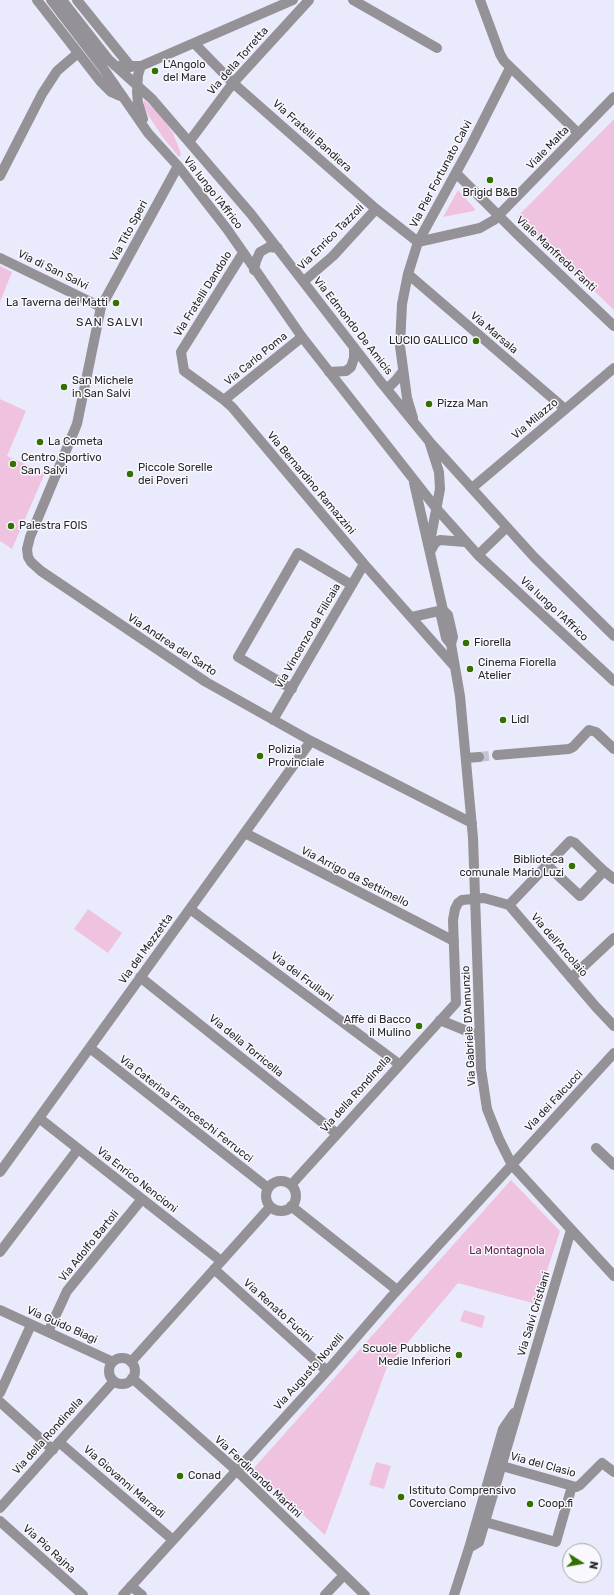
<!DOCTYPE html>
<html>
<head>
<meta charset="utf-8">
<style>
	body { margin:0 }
	#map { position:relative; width:614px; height:1595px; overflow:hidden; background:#e9ebfc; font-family:Rubik,sans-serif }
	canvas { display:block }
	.north { position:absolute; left:562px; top:1543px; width:40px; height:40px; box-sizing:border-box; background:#f9f9fd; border:1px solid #a5a5a9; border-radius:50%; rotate:101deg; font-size:11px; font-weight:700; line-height:16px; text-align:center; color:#26262c }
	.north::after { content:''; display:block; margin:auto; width:14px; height:18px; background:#347000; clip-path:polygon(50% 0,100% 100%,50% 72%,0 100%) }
</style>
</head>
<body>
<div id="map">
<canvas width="614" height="1595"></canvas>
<div class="north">N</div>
</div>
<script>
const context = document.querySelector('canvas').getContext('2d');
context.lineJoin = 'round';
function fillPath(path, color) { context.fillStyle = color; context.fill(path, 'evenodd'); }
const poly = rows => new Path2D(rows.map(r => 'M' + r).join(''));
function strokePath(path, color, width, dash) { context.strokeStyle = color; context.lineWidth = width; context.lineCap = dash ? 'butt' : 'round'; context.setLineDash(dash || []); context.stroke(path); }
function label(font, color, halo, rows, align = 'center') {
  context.font = font + ' Rubik,sans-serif'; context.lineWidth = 3; context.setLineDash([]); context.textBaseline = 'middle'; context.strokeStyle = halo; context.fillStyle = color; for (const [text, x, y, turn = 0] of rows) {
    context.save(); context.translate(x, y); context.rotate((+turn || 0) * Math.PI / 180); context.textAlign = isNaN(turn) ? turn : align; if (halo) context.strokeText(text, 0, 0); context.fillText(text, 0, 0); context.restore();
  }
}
fillPath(poly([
	[144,100,160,114,173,133,180,151,181,155,179,157,164,139,150,118,143,105],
	[614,119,614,310,517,217],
	[458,190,475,209,474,211,443,217],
	[0,266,12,272,0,302],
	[0,399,26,411,7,456,45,473,12,549,0,541],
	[88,909,122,933,108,953,74,929],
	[511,1180,560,1231,536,1304,458,1283,387,1367,325,1535,253,1469],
	[464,1310,485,1316,482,1328,460,1321],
	[376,1462,391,1466,384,1489,369,1485]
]), '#efc3df');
strokePath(poly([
	[479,757,497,755]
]), '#c2c4d2', 10, [10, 5]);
strokePath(poly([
	[37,0,100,81,111,92,120,96],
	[51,0,103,68,148,133,178,166,227,229,302,337,436,508,478,555,614,681],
	[62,0,109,60,152,99,251,214,380,381,429,441,534,557,614,636],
	[77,0,131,67],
	[353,0,437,48],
	[480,0,500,54,504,61,578,133],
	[194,43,233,83,376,209,418,242],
	[115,66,141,66,293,0],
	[141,66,138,75,137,92,138,103,143,119],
	[189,142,233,83,309,0],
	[178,166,101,307,77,424,30,537,27,549,28,557,31,562,41,571,206,682,311,741,472,823],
	[456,173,516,233,614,326],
	[0,176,42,94,57,71,78,53],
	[418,242,480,228,494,220,614,97],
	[243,253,181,352,184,371,224,400,232,407,364,564,455,667],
	[0,258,101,307],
	[254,270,256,261,260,252,269,247,278,248],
	[408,274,565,409],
	[304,281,333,256,376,209],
	[329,372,346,371,351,367,354,358,354,347],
	[387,389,396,380,403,371],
	[224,400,302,337],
	[413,418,407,398,400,346,402,304,408,274,418,242,470,147,510,68],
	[430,444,439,472,440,489,430,542],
	[414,483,443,610,448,615,453,637,451,644,460,696,473,838,481,1069,487,1109,499,1139,512,1165,614,1276],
	[472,488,614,368],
	[430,552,435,543,440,540,465,542],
	[478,555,507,527],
	[443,610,441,616,446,638,451,644],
	[412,617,443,610],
	[292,689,238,657,298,553,352,585],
	[273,720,364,564],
	[497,755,569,749,573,747,589,730,596,732,614,749],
	[466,758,479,757],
	[245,833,454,941],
	[547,865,580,896,604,871,614,879],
	[509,905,570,841,575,843,604,871],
	[190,909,399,1064],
	[140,977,337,1134],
	[571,978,614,938],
	[440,1020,479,1036],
	[90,1048,268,1188],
	[39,1118,221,1261],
	[596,1148,614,1165],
	[0,1172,311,741],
	'266 1196a15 15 0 1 1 30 0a15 15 0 1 1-30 0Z',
	[291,1185,456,1003,453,920,455,909,458,903,462,900,484,898,509,905,596,1007,614,1026],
	[291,1206,397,1290],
	[0,1252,78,1149],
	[214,1269,327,1371],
	[0,1310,113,1362],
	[48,1332,67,1291,142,1199],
	'109 1371a13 13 0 1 1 26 0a13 13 0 1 1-26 0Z',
	[131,1362,270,1207],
	[132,1378,237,1471,365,1595],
	[0,1393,31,1325],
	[0,1402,53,1450],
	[60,1443,173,1540],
	[502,1466,576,1487,580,1485,602,1463,614,1472],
	[0,1508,114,1381],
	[0,1521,83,1595],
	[485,1522,556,1542,572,1486],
	[469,1548,503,1429,514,1413],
	[131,1586,142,1595],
	[123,1595,327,1371,392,1296,614,1053],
	[325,1595,344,1575],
	[454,1595,469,1548,479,1542,571,1230]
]), '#949197', 10);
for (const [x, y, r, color] of [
	[155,71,4,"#347000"],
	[490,180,4,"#347000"],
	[116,303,4,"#347000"],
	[476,341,4,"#347000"],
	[64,387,4,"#347000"],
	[429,404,4,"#347000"],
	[40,442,4,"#347000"],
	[13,464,4,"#347000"],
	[130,474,4,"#347000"],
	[11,526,4,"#347000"],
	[466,643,4,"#347000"],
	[470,669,4,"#347000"],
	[503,720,4,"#347000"],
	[260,756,4,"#347000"],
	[572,866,4,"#347000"],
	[419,1026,4,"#347000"],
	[459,1355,4,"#347000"],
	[180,1476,4,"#347000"],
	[401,1497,4,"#347000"],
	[530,1504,4,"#347000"]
]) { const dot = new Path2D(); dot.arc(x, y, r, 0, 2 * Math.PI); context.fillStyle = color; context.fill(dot); strokePath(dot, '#f9f9fd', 1.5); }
label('11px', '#26262c', '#f9f9fd', [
	["Via della Torretta",238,61,-49],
	["Via Fratelli Bandiera",312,136,42],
	["Viale Malta",548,148,-46],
	["Via Pier Fortunato Calvi",441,174,-62],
	["Via lungo l'Affrico",213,193,52],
	["Via Tito Speri",129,231,-62],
	["Via Enrico Tazzoli",331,237,-45],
	["Viale Manfredo Fanti",556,254,43],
	["Via di San Salvi",53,270,26],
	["Via Fratelli Dandolo",203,294,-58],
	["Via Edmondo De Amicis",353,326,52],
	["Via Marsala",494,333,40],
	["Via Carlo Poma",256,359,-39],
	["Via Milazzo",535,419,-40],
	["Via Bernardino Ramazzini",311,483,50],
	["Via lungo l'Affrico",554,609,43],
	["Via Vincenzo da Filicaia",308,636,-60],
	["Via Andrea del Sarto",172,645,33],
	["Via Arrigo da Settimello",355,877,27],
	["Via dell'Arcolaio",559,945,49],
	["Via del Mezzetta",146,949,-54],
	["Via dei Frullani",302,977,37],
	["Via Gabriele D'Annunzio",469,1026,-93],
	["Via della Torricella",246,1046,39],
	["Via della Rondinella",356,1094,-48],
	["Via dei Falcucci",554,1101,-47],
	["Via Caterina Franceschi Ferrucci",186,1109,38],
	["Via Enrico Nencioni",137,1180,38],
	["Via Adolfo Bartoli",89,1246,-51],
	["Via Renato Fucini",278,1311,42],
	["Via Salvi Cristiani",534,1314,-73],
	["Via Guido Biagi",62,1325,24],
	["Via Augusto Novelli",309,1372,-48],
	["Via della Rondinella",48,1436,-48],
	["Via del Clasio",543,1465,15],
	["Via Ferdinando Martini",258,1477,43],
	["Via Giovanni Marradi",124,1482,41],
	["Via Pio Rajna",49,1549,42]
]);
label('11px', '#26262c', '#f9f9fd', [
	["L'Angolo",163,65],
	["del Mare",163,78],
	["Brigid B&B",490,193,"center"],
	["La Taverna dei Matti",108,303,"right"],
	["LUCIO GALLICO",468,341,"right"],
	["San Michele",72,381],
	["in San Salvi",72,394],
	["Pizza Man",437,404],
	["La Cometa",48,442],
	["Centro Sportivo",21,458],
	["San Salvi",21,471],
	["Piccole Sorelle",138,468],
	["dei Poveri",138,481],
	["Palestra FOIS",19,526],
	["Fiorella",474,643],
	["Cinema Fiorella",478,663],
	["Atelier",478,676],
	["Lidl",511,720],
	["Polizia",268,750],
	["Provinciale",268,763],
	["Biblioteca",564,860,"right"],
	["comunale Mario Luzi",564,873,"right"],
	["Affè di Bacco",411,1020,"right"],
	["il Mulino",411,1033,"right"],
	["Scuole Pubbliche",451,1349,"right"],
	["Medie Inferiori",451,1362,"right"],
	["Conad",188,1476],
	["Istituto Comprensivo",409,1491],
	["Coverciano",409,1504],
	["Coop.fi",538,1504]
], 'left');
label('11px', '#62214f', '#f9f9fd', [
	["La Montagnola",507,1251]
]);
context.letterSpacing = '1px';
label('12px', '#26262c', '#f9f9fd', [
	["SAN SALVI",110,323]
]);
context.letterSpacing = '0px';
</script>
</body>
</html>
